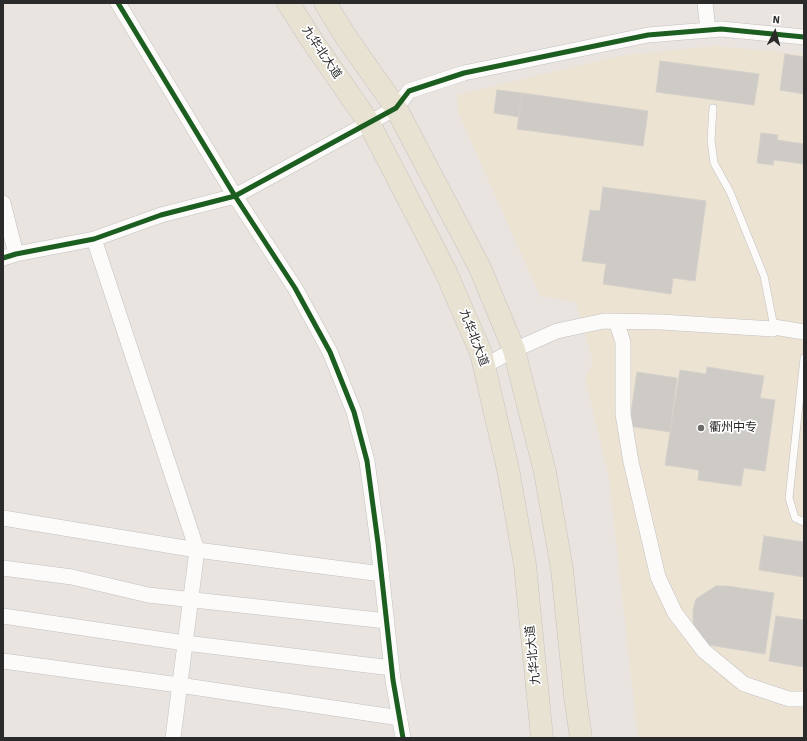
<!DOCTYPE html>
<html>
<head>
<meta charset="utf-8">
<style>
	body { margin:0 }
	#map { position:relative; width:807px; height:741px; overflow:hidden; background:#e9e4df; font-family:"Source Sans 3",sans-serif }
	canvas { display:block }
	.frame { position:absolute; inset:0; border:4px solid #2a2a2a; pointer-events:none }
	.north { position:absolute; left:755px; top:12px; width:40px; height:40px; -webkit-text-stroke:3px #fff; paint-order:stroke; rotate:6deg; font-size:11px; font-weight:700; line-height:16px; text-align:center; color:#2a2a2a }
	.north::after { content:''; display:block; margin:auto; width:14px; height:18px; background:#2a2a2a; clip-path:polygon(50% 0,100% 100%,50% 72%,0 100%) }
</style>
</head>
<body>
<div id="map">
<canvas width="807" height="741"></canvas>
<div class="frame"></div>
<div class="north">N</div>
</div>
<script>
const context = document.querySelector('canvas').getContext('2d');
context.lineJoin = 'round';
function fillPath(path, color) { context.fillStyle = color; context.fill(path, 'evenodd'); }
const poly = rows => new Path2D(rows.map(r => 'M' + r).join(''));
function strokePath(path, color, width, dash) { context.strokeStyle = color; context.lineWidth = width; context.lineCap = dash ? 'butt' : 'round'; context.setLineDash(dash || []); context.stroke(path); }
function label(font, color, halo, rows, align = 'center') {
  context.font = font + ' "Source Sans 3","Noto Sans SC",sans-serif'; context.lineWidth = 3.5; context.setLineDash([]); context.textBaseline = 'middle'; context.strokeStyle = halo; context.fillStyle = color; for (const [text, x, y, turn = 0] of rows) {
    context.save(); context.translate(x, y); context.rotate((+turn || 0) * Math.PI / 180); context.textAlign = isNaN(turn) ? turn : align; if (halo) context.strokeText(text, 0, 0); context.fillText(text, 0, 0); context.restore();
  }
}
fillPath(poly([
	[713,46,804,54,804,738,638,738,609,478,585,378,593,362,576,302,540,296,458,112,457,95,619,56]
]), '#ede3d3');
const building = poly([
	[785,54,804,57,804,94,780,90,785,54],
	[660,61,759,74,754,105,656,92,660,61],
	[497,90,522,93,519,117,494,113,497,90],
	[522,93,648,111,643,146,517,129,522,93],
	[761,133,778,135,777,140,804,144,804,164,774,160,773,165,757,163,761,133],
	[603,187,706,201,695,281,673,278,671,294,603,284,606,264,582,261,590,210,600,211,603,187],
	[707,367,764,376,760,398,775,400,765,471,744,468,741,486,698,480,699,470,665,465,680,370,706,374,707,367],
	[637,372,677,378,670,432,629,426,637,372],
	[764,536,804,542,804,577,759,570,764,536],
	[716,586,727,586,774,593,765,654,709,645,700,638,693,625,693,610,696,599,716,586],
	[776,616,804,620,804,667,769,661,776,616]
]);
fillPath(building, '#cecac6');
strokePath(building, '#d4d0cb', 1);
const service = poly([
	[713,108,711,140,714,163,730,192,764,276,774,327],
	[804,358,789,498,795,518,804,522]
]);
const minor = poly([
	[118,3,235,196,295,288,330,352,354,412,367,461,378,543,393,680,403,738],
	[705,3,708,30],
	[3,203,16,254],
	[94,239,197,550,173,738],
	[3,258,16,254,94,239,161,215,235,196,396,108,409,91,464,73,648,35,721,29,804,37],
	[616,321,623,342,623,414,631,462,658,577,675,613,704,651,744,684,789,699,804,699],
	[484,366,514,350,557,331,604,321,661,322,773,329,774,327,804,332],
	[3,518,197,550,382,574],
	[3,568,72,577,148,595,387,621],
	[3,616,185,643,392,668],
	[3,661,179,685,400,718]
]);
const primary = poly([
	[288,3,313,42,369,123,445,270,481,353,508,469,525,565,542,738],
	[325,3,346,37,396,108,480,268,514,350,545,472,562,569,575,696,581,738]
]);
strokePath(service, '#c2c0c1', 8);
strokePath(minor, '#c2c0c1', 16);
strokePath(primary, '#c4c3c1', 23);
strokePath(service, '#fcfbfa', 7);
strokePath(minor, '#fcfbfa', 15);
strokePath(primary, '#e8e2d2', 22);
strokePath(poly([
	[118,3,235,196,295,288,330,352,354,412,367,461,378,543,393,680,403,738],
	[3,258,16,254,94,239,161,215,235,196,396,108,409,91,464,73,648,35,721,29,804,37]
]), '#1b5e20', 5);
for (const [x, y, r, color] of [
	[701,428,4,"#6d6b69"]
]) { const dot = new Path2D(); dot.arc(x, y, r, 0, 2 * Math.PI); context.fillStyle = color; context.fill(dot); strokePath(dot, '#fff', 1.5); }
label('12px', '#2a2a2a', '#fff', [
	["九华北大道",321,53,56],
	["九华北大道",473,338,69],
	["九华北大道",534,655,-96]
]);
label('12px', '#2a2a2a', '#fff', [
	["衢州中专",709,428]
], 'left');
</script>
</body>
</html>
